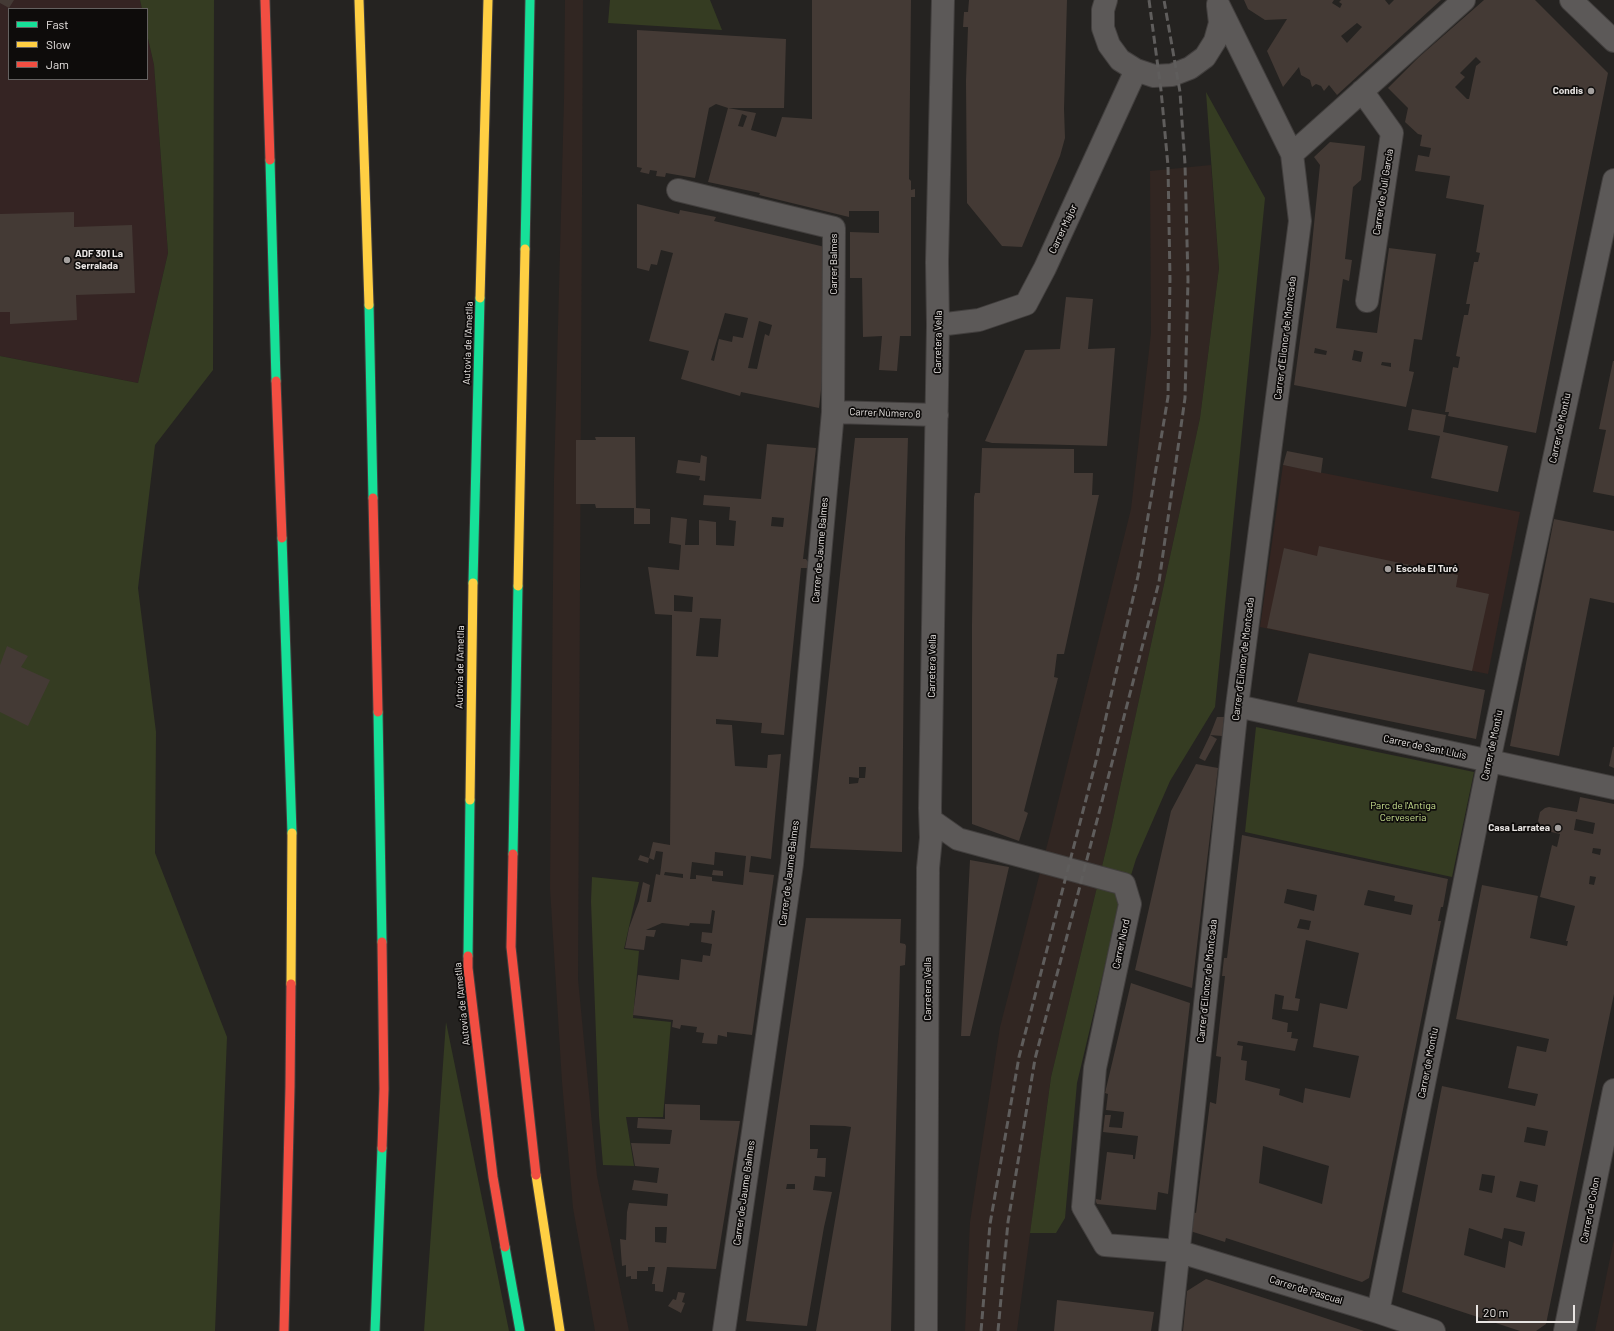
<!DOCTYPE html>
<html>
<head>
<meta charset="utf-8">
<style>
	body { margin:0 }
	#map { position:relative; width:1614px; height:1331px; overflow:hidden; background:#252321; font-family:Barlow,sans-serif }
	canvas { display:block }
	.legend { position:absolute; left:8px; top:8px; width:140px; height:72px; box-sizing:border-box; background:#0e0c0b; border:1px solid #656261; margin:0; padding:5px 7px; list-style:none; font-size:12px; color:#e8e4e2 }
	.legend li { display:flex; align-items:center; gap:8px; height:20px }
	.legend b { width:20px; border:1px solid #656261 }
	.scale { position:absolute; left:1476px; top:1305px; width:99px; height:18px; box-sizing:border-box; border:2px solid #e8e4e2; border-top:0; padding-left:5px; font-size:12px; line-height:14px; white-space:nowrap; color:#e8e4e2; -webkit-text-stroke:3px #0e0c0b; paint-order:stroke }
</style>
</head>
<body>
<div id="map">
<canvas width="1614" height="1331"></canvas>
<ul class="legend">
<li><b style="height:5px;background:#16e098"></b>Fast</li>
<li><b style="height:5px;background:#ffcf43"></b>Slow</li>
<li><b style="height:5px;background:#f24e42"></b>Jam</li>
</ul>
<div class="scale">20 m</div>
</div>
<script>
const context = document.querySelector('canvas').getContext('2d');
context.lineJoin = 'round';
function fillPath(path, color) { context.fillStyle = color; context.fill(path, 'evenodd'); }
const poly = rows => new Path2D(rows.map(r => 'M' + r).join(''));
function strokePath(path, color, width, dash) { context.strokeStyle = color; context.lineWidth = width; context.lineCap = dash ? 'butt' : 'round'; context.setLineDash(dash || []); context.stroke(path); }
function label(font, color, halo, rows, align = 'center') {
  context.font = font + ' Barlow,sans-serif'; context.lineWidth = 3.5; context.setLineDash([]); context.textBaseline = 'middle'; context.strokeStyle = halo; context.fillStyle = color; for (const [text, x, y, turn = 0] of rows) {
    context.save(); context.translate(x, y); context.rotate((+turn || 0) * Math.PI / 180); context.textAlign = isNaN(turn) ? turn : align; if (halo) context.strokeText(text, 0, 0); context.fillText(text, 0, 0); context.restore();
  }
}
fillPath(poly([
	[565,0,583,0,578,979,597,1176,629,1331,595,1331,573,1208,562,1082,550,888,554,478,564,99],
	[1211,165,1219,268,1200,418,1111,829,1051,1077,1017,1331,965,1331,970,1222,1000,1027,1051,830,1131,509,1151,333,1150,171],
	[1614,1239,1614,1331,1595,1331]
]), '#312622');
fillPath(poly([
	[0,0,140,0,142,9,9,9,9,79,147,79,147,34,154,65,168,253,138,383,0,356]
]), '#352423');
fillPath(poly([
	[1283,465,1520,512,1488,674,1260,627]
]), '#352521');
fillPath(poly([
	[140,0,214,0,213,370,155,445,138,588,156,732,155,853,227,1037,215,1331,0,1331,0,356,138,383,168,253,154,65,147,34,147,9,142,9],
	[610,0,710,0,722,30,608,23],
	[1206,92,1265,198,1215,707,1170,781,1136,859,1111,940,1077,1083,1065,1218,1056,1233,1030,1233,1051,1077,1111,829,1200,418,1219,268],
	[1256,727,1474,772,1452,877,1245,832],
	[592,877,639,882,624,949,639,951,633,1018,671,1022,663,1117,626,1117,634,1166,603,1165,599,1116,591,901],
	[446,1022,509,1331,424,1331]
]), '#353c22');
fillPath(poly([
	[0,0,14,0,9,8,0,3],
	[812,0,911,0,909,179,911,181,911,190,915,189,915,197,911,197,911,336,900,336,897,371,879,370,882,336,863,337,862,278,850,278,850,232,879,233,879,211,849,211,849,217,759,195,760,193,708,182,728,108,716,104,709,108,695,178,666,173,665,177,656,176,657,171,650,170,649,174,640,172,642,168,637,167,637,30,786,39,784,108,728,108,756,113,751,130,776,137,782,117,812,119],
	[742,114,747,116,743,127,738,126],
	[969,0,1067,0,1064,109,1065,138,1060,156,1022,247,1002,246,967,203,966,81,968,27,963,27,964,12,968,12],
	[1244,0,1334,0,1332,3,1340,8,1342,4,1339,2,1341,0,1385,0,1389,5,1394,0,1441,0,1337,95,1329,85,1324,91,1321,86,1316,84,1312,87,1310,80,1301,75,1299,67,1283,87,1267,51,1287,19,1265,20,1248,9],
	[1357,23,1362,27,1347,43,1341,36],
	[1484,0,1535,0,1608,73,1536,433,1448,416,1449,412,1445,412,1453,367,1458,368,1460,357,1456,356,1464,315,1468,315,1470,304,1466,304,1474,262,1478,262,1480,253,1476,252,1484,205,1446,198,1450,176,1415,171,1418,155,1429,157,1431,148,1420,146,1422,135,1418,134,1405,122,1408,108,1388,88,1419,57],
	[1476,57,1481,62,1476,66,1469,99,1467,99,1455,87,1465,77,1460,73],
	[1330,142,1365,146,1361,180,1353,187,1345,259,1352,260,1349,281,1343,279,1336,328,1377,333,1389,248,1436,254,1422,340,1414,339,1409,371,1414,372,1406,407,1294,385,1309,274,1320,165,1314,157],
	[1315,348,1327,351,1326,355,1314,353],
	[1354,350,1363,352,1361,362,1352,360],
	[1382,362,1391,363,1391,367,1381,365],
	[637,204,679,214,680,210,716,217,714,221,825,247,824,364,819,408,741,392,740,396,681,379,689,351,649,341,673,253,661,250,657,265,651,264,649,271,637,268],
	[725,313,748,318,743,338,733,336,732,342,719,339,714,361,711,360],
	[759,321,772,325,769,336,765,334,757,369,748,368],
	[74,212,74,227,132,225,135,293,76,295,77,320,10,324,10,312,0,312,0,214],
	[1066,297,1093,299,1088,349,1115,348,1107,446,992,443,985,441,1025,350,1060,349],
	[1613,361,1614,361,1614,496,1593,492,1606,430,1599,429],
	[1412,409,1446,415,1443,432,1508,446,1498,492,1431,478,1440,436,1408,430],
	[595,437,635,437,636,508,650,509,650,524,634,524,634,508,596,508,595,504,576,504,576,440,596,440],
	[855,438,908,438,905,538,902,852,810,848],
	[859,767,866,767,865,778,859,778,858,783,849,784,849,777,859,778],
	[767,444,816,448,803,559,806,559,808,562,808,568,801,568,784,735,761,733,762,723,716,719,716,724,732,725,735,766,767,768,768,755,781,754,771,859,751,856,749,872,774,875,752,1035,727,1032,727,1037,718,1035,717,1044,702,1043,704,1033,696,1032,697,1027,681,1025,680,1029,672,1027,673,1020,633,1015,638,975,679,980,681,959,702,962,703,955,710,956,712,944,701,942,702,932,712,933,715,911,712,910,710,924,690,923,689,926,662,923,646,930,656,930,654,937,646,936,644,950,625,948,629,928,639,901,643,882,650,885,647,902,651,902,656,874,660,875,663,852,656,851,654,860,649,858,653,842,670,845,672,615,655,614,648,567,679,570,681,545,669,543,671,517,687,519,685,545,699,545,699,520,716,522,716,545,734,546,736,521,729,520,730,507,703,505,704,495,761,499],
	[772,517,784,518,783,527,771,526],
	[674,595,693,597,692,612,674,611],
	[700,618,721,619,718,657,696,656],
	[715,852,746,856,743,885,712,881,712,877,696,875,696,879,690,879,692,862,714,865],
	[665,872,683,874,683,878,664,875],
	[982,448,1074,449,1074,473,1093,473,1092,495,1099,495,1064,654,1057,654,1054,677,1058,678,1024,811,1028,813,1019,841,972,824,972,624,974,497,975,493,980,493],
	[1287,451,1323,458,1321,473,1283,465],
	[701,455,707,457,705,481,699,480,700,476,676,473,678,460,700,463],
	[1554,519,1614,531,1614,603,1590,598,1559,756,1510,746],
	[1319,546,1458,575,1456,587,1489,594,1472,671,1267,628,1284,548,1317,556],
	[7,646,28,656,21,667,50,680,28,726,0,712,0,665],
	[1309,653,1485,690,1476,739,1297,702],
	[1217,717,1224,717,1222,736,1210,735],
	[1210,735,1217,739,1205,761,1199,758],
	[1613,747,1614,747,1614,768,1609,766],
	[1196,764,1218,768,1192,988,1135,970,1171,811],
	[1580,797,1614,804,1614,994,1546,1324,1536,1331,1520,1331,1402,1292,1442,1086,1535,1106,1538,1094,1508,1088,1517,1046,1546,1052,1549,1039,1456,1019,1482,885,1538,896,1530,938,1567,946,1568,941,1566,941,1575,906,1540,897,1552,845,1557,847,1560,834,1543,830,1538,821,1540,812,1545,808,1549,807,1577,812],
	[1576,819,1595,823,1593,834,1574,830],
	[1593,848,1601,849,1600,855,1592,853],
	[1590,876,1596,877,1594,885,1589,884],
	[1527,1127,1548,1131,1545,1146,1524,1142],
	[1482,1174,1495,1176,1492,1193,1479,1190],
	[1520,1181,1538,1185,1535,1202,1516,1197],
	[1469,1228,1502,1239,1504,1228,1525,1232,1522,1246,1509,1241,1505,1268,1464,1255],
	[1242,835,1448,879,1443,907,1441,907,1438,921,1441,921,1369,1278,1362,1282,1226,1238,1225,1242,1190,1231,1193,1212,1196,1213,1210,1102,1216,1104,1221,1057,1216,1056,1225,976,1222,976,1224,958,1227,958],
	[1287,889,1317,895,1314,911,1284,903],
	[1368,890,1395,896,1394,901,1413,905,1411,915,1364,905],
	[1300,919,1311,921,1309,930,1297,928],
	[1306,940,1359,953,1347,1009,1320,1003,1313,1047,1359,1056,1350,1098,1305,1088,1303,1103,1279,1095,1280,1089,1245,1080,1247,1061,1241,1060,1243,1046,1237,1045,1238,1041,1295,1051,1298,1039,1291,1038,1292,1032,1287,1032,1288,1023,1272,1019,1275,994,1284,996,1282,1009,1298,1011,1300,999,1295,998],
	[1263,1146,1329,1166,1322,1204,1259,1183],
	[640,855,649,858,648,863,638,860],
	[970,860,1009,867,970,1036,961,1036],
	[713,870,723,871,723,876,712,875],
	[806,918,901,919,900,943,905,944,906,946,905,964,905,965,900,966,891,1331,816,1331,851,1127,845,1126,810,1125,810,1149,818,1149,817,1158,826,1158,825,1177,815,1176,813,1190,832,1192,824,1227,807,1326,746,1321],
	[787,1184,795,1184,795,1189,786,1189],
	[1131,983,1190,1003,1168,1194,1158,1192,1156,1210,1097,1204,1096,1202,1096,1199,1101,1200,1107,1152,1133,1155,1133,1159,1135,1159,1138,1136,1103,1132,1105,1115,1111,1115,1109,1127,1122,1128,1124,1112,1106,1110,1108,1094,1105,1093],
	[665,1104,700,1105,700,1120,740,1121,716,1269,667,1267,663,1292,655,1291,655,1284,652,1284,655,1267,648,1267,648,1271,637,1271,637,1279,631,1279,631,1276,626,1277,626,1265,622,1266,620,1239,626,1240,627,1212,629,1203,667,1206,668,1194,632,1190,634,1180,657,1183,659,1168,635,1166,631,1143,670,1144,672,1130,637,1128,638,1118,665,1119],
	[655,1227,667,1227,666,1243,655,1242],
	[1206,1279,1289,1306,1364,1331,1183,1331,1187,1291],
	[678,1292,685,1293,682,1302,685,1303,681,1313,668,1306,673,1299,676,1300],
	[1057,1300,1154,1312,1151,1331,1054,1331]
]), '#443a35');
const street = poly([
	[1106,0,1103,10,1103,28,1109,45,1120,60,1136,70,1154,76,1172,75,1190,68,1205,57,1215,41,1220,23,1218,6],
	[1571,0,1614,41],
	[1362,91,1392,133,1367,301],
	[1292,154,1464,0],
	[678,190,834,228,833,412,792,864,724,1331],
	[938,325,979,320,1026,304,1045,268,1136,70],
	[833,412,937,415],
	[1237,706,1614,788],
	[931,820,958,839,1124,884,1130,904,1095,1068,1083,1207,1105,1245,1177,1251,1378,1312,1434,1331],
	[1378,1312,1489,761,1614,180],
	[926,1331,928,868,931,838,930,808,938,325,937,262,943,0],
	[1170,1331,1237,706,1300,221,1292,154,1218,4],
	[1565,1331,1614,1090]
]);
const fast = poly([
	[270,160,276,381],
	[525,249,530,0],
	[369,305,373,498],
	[282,538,292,833],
	[473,583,480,298],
	[378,712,382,942],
	[513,854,518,586],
	[468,956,470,800],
	[505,1247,520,1331],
	[375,1331,382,1148]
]);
const slow = poly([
	[359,0,369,305],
	[480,298,488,0],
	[518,586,525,249],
	[470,800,473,583],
	[291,984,292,833],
	[536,1175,560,1331]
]);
const jam = poly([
	[265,0,270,160],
	[276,381,282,538],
	[373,498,378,712],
	[513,854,511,947,536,1175],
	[468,956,468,968,493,1177,505,1247],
	[382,1148,384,1089,382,942],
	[284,1331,290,1087,291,984]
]);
strokePath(street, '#423f3e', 24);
strokePath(fast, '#423f3e', 11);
strokePath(slow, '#423f3e', 11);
strokePath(jam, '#423f3e', 11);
strokePath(street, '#5c5958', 22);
strokePath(fast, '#16e098', 9);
strokePath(slow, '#ffcf43', 9);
strokePath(jam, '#f24e42', 9);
strokePath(poly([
	[981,1331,990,1224,1019,1057,1096,761,1138,576,1168,397,1170,279,1168,166,1161,90,1149,0],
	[998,1331,1008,1222,1035,1059,1159,582,1185,398,1188,280,1185,164,1180,92,1164,0]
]), '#5f5d5c', 3, [8, 4]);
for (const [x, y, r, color] of [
	[1591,91,4,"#a4a09e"],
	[67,260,4,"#a4a09e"],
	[1388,569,4,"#a4a09e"],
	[1558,828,4,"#a4a09e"]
]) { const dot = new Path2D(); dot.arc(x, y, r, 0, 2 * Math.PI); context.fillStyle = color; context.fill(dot); strokePath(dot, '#0e0c0b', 1.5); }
label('bold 10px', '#e8e4e2', '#0e0c0b', [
	["Condis",1583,91],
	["ADF 301 La",75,254,"left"],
	["Serralada",75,266,"left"],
	["Escola El Turó",1396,569,"left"],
	["Casa Larratea",1550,828]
], 'right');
label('10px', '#e8e4e2', '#0e0c0b', [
	["Carrer de Juli García",1383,192,-81],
	["Carrer Major",1063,229,-65],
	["Carrer Balmes",834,264,-90],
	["Carrer d'Elionor de Montcada",1285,338,-83],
	["Carretera Vella",938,342,-89],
	["Autovia de l'Ametlla",468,343,-88],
	["Carrer Número 8",885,413,2],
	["Carrer de Montiu",1560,428,-78],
	["Carrer de Jaume Balmes",820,550,-85],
	["Carrer d'Elionor de Montcada",1243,659,-83],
	["Carretera Vella",932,666,-89],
	["Autovia de l'Ametlla",460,667,-89],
	["Carrer de Montiu",1492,745,-78],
	["Carrer de Sant Lluis",1425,747,12],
	["Carrer de Jaume Balmes",789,873,-83],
	["Carrer Nord",1121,944,-78],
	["Carrer d'Elionor de Montcada",1207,981,-84],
	["Carretera Vella",928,989,-90],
	["Autovia de l'Ametlla",462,1004,-96],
	["Carrer de Montiu",1428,1063,-79],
	["Carrer de Jaume Balmes",744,1193,-82],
	["Carrer de Colon",1590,1210,-79],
	["Carrer de Pascual",1306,1290,17]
]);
label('10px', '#cae290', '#0e0c0b', [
	["Parc de l'Antiga",1403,806],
	["Cerveseria",1403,818]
]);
</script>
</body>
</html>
